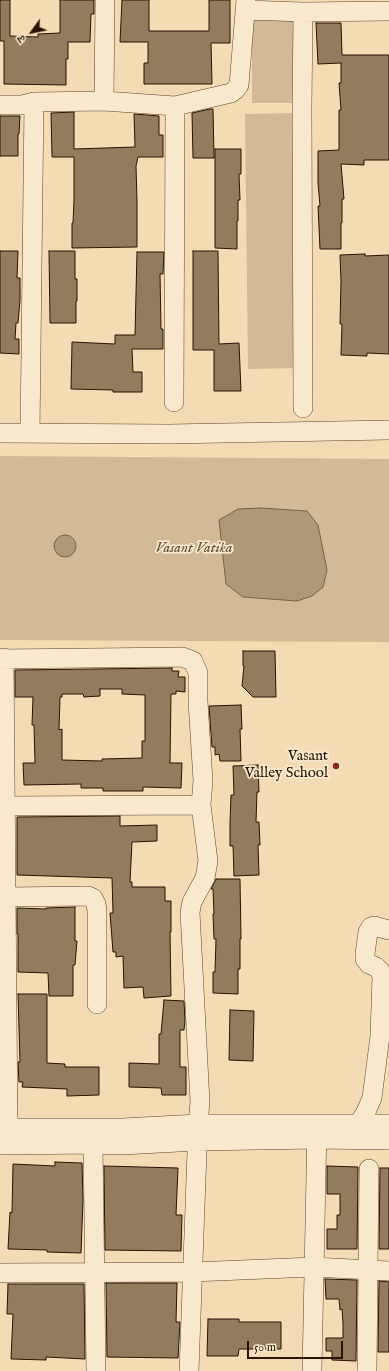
<!DOCTYPE html>
<html>
<head>
<meta charset="utf-8">
<style>
	body { margin:0 }
	#map { position:relative; width:389px; height:1371px; overflow:hidden; background:#f3dcb4; font-family:"IM FELL English","Noto Serif Devanagari",serif }
	canvas { display:block }
	.north { position:absolute; left:12px; top:12px; width:40px; height:40px; -webkit-text-stroke:3px #f7e8ce; paint-order:stroke; rotate:237deg; font-size:11px; font-weight:700; line-height:16px; text-align:center; color:#291300 }
	.north::after { content:''; display:block; margin:auto; width:14px; height:18px; background:#291300; clip-path:polygon(50% 0,100% 100%,50% 72%,0 100%) }
	.scale { position:absolute; left:247px; top:1341px; width:96px; height:18px; box-sizing:border-box; border:2px solid #291300; border-top:0; padding-left:5px; font-size:12px; line-height:14px; white-space:nowrap; color:#291300; -webkit-text-stroke:3px #f7e8ce; paint-order:stroke }
</style>
</head>
<body>
<div id="map">
<canvas width="389" height="1371"></canvas>
<div class="north">उ</div>
<div class="scale">50 m</div>
</div>
<script>
const context = document.querySelector('canvas').getContext('2d');
context.lineJoin = 'round';
function fillPath(path, color) { context.fillStyle = color; context.fill(path, 'evenodd'); }
const poly = rows => new Path2D(rows.map(r => 'M' + r).join(''));
function strokePath(path, color, width, dash) { context.strokeStyle = color; context.lineWidth = width; context.lineCap = dash ? 'butt' : 'round'; context.setLineDash(dash || []); context.stroke(path); }
function label(font, color, halo, rows, align = 'center') {
  context.font = font + ' "IM FELL English",serif'; context.lineWidth = 3.5; context.setLineDash([]); context.textBaseline = 'middle'; context.strokeStyle = halo; context.fillStyle = color; for (const [text, x, y, turn = 0] of rows) {
    context.save(); context.translate(x, y); context.rotate((+turn || 0) * Math.PI / 180); context.textAlign = isNaN(turn) ? turn : align; if (halo) context.strokeText(text, 0, 0); context.fillText(text, 0, 0); context.restore();
  }
}
fillPath(poly([
	[252,14,300,14,300,103,252,103],
	[297,113,301,368,248,369,245,114],
	[0,456,389,459,389,642,0,640]
]), '#d1ba95');
const water = poly([
	[261,508,307,511,318,525,327,570,323,587,312,596,297,601,243,597,226,584,219,520,238,509,261,508],
	'54 546a11 11 0 1 1 22 0a11 11 0 1 1-22 0Z'
]);
fillPath(water, '#ae9877');
strokePath(water, '#796347', 1);
const building = poly([
	[0,0,10,0,10,36,38,37,38,34,60,33,60,0,94,0,94,14,91,14,90,42,68,42,68,59,66,59,66,85,4,84,4,41,0,41,0,0],
	[122,0,149,0,149,31,209,31,209,0,230,0,230,43,211,43,212,84,144,84,144,63,148,63,148,42,120,42,122,0],
	[316,23,341,23,342,55,389,55,389,160,364,160,364,165,341,164,344,199,342,199,342,223,341,223,341,249,320,249,318,206,320,206,318,183,318,151,339,150,339,110,341,110,339,83,341,83,341,63,318,64,316,23],
	[210,109,213,109,214,158,193,158,192,113,210,109],
	[74,112,74,149,135,147,134,114,159,116,159,135,163,135,163,157,138,157,136,166,137,201,137,247,72,248,72,223,73,223,74,200,74,157,52,157,51,113,74,112],
	[0,116,20,116,19,134,18,134,18,156,0,156,0,116],
	[215,149,241,149,241,174,239,174,240,200,238,200,238,221,237,221,237,249,215,248,215,149],
	[0,251,18,251,17,278,20,278,20,300,18,323,16,323,15,339,19,339,19,354,0,353,0,251],
	[49,251,75,251,75,279,77,279,77,301,76,301,76,323,50,323,49,251],
	[193,251,218,251,219,344,239,343,241,391,214,391,214,350,193,350,193,251],
	[137,252,164,252,163,274,160,274,161,329,163,329,163,349,132,349,133,372,142,372,142,392,113,392,113,390,71,389,72,342,115,344,115,335,135,335,137,252],
	[365,254,365,256,389,255,389,354,367,353,367,356,341,355,342,324,340,324,341,281,340,255,365,254],
	[243,651,275,651,276,697,253,697,242,686,244,666,243,666,243,651],
	[172,668,172,671,179,671,178,677,185,677,185,692,176,691,176,694,171,694,170,763,182,763,181,788,143,787,143,791,103,791,103,788,81,788,81,784,24,785,23,763,35,763,34,725,32,725,33,697,15,697,15,670,172,668],
	[100,689,122,689,122,694,145,695,145,741,142,741,142,758,102,759,102,761,62,760,62,729,59,730,60,697,62,697,62,694,83,694,84,697,100,696,100,689],
	[241,705,242,729,240,729,241,761,220,761,219,754,215,755,215,747,212,747,209,706,241,705],
	[258,765,259,792,257,792,256,822,259,822,260,845,258,845,259,875,234,876,233,846,230,846,230,823,231,795,234,795,233,766,258,765],
	[120,816,120,826,157,825,157,841,132,842,130,882,132,882,132,887,165,887,165,901,171,901,171,932,170,932,171,996,144,998,143,987,124,988,123,956,116,957,116,952,113,952,110,913,113,913,112,878,17,875,17,817,120,816],
	[216,879,240,879,241,939,240,939,240,969,238,969,238,994,213,993,213,972,215,972,216,939,214,939,213,914,214,914,213,889,211,889,216,879],
	[75,907,75,941,77,941,75,965,73,965,73,996,49,996,48,973,18,972,18,934,17,934,17,908,46,909,46,908,75,907],
	[18,994,47,994,47,1063,65,1064,65,1067,99,1067,99,1095,67,1096,67,1089,22,1087,23,1082,19,1082,18,1062,20,1062,18,994],
	[164,1000,184,1001,185,1021,184,1030,180,1030,180,1067,186,1067,186,1095,162,1095,161,1088,129,1087,129,1063,159,1064,159,1034,161,1034,164,1000],
	[230,1010,254,1011,253,1061,229,1060,230,1010],
	[55,1162,82,1163,83,1200,81,1253,47,1252,47,1250,8,1249,10,1212,12,1213,13,1164,55,1166,55,1162],
	[104,1166,178,1168,176,1215,182,1215,181,1251,105,1250,104,1166],
	[327,1166,358,1167,357,1249,327,1249,327,1229,337,1229,337,1215,340,1215,340,1194,327,1194,327,1166],
	[380,1168,389,1168,389,1249,379,1249,380,1168],
	[325,1279,357,1280,356,1361,332,1360,332,1351,326,1351,326,1338,343,1338,343,1323,342,1309,340,1310,339,1299,326,1299,325,1279],
	[379,1281,389,1282,389,1352,378,1352,379,1281],
	[106,1283,177,1283,176,1322,180,1322,178,1358,107,1357,106,1283],
	[8,1284,84,1284,85,1359,46,1357,46,1360,11,1359,13,1314,7,1314,8,1284],
	[208,1319,239,1319,239,1322,281,1322,281,1349,239,1349,238,1356,207,1356,208,1319]
]);
fillPath(building, '#927c5e');
strokePath(building, '#291300', 1);
const minor = poly([
	[246,10,303,12,389,11],
	[303,12,302,108,303,408],
	[104,101,105,0],
	[0,105,22,105,34,102,104,101,175,106,231,93,235,90,239,85,246,0],
	[174,402,175,106],
	[0,433,169,434,389,430],
	[30,433,34,102],
	[4,658,8,1128],
	[0,659,182,657,193,661,198,673,198,701,203,781,201,805,208,861,205,878,192,902,190,912,200,1102,198,1124,189,1371],
	[5,806,201,805],
	[6,897,88,896,93,898,96,904,97,910,97,1004],
	[358,1124,365,1114,372,1098,380,1036,382,976,380,971,376,967,369,964,365,959,365,954,368,932,371,927,374,926,389,930],
	[0,1128,123,1128,198,1124,389,1124],
	[93,1144,96,1371],
	[0,1145,93,1144,122,1145,197,1141,317,1139,389,1140],
	[0,1273,192,1272,314,1267,389,1271],
	[312,1371,317,1126],
	[367,1371,369,1169]
]);
strokePath(minor, '#5c452d', 20);
strokePath(minor, '#f7e8ce', 19);
for (const [x, y, r, color] of [
	[336,766,4,"#8f2418"]
]) { const dot = new Path2D(); dot.arc(x, y, r, 0, 2 * Math.PI); context.fillStyle = color; context.fill(dot); strokePath(dot, '#f7e8ce', 1.5); }
label('italic 15px', '#644d34', '#f7e8ce', [
	["Vasant Vatika",194,549]
]);
label('15px', '#291300', '#f7e8ce', [
	["Vasant",328,757],
	["Valley School",328,774]
], 'right');
</script>
</body>
</html>
